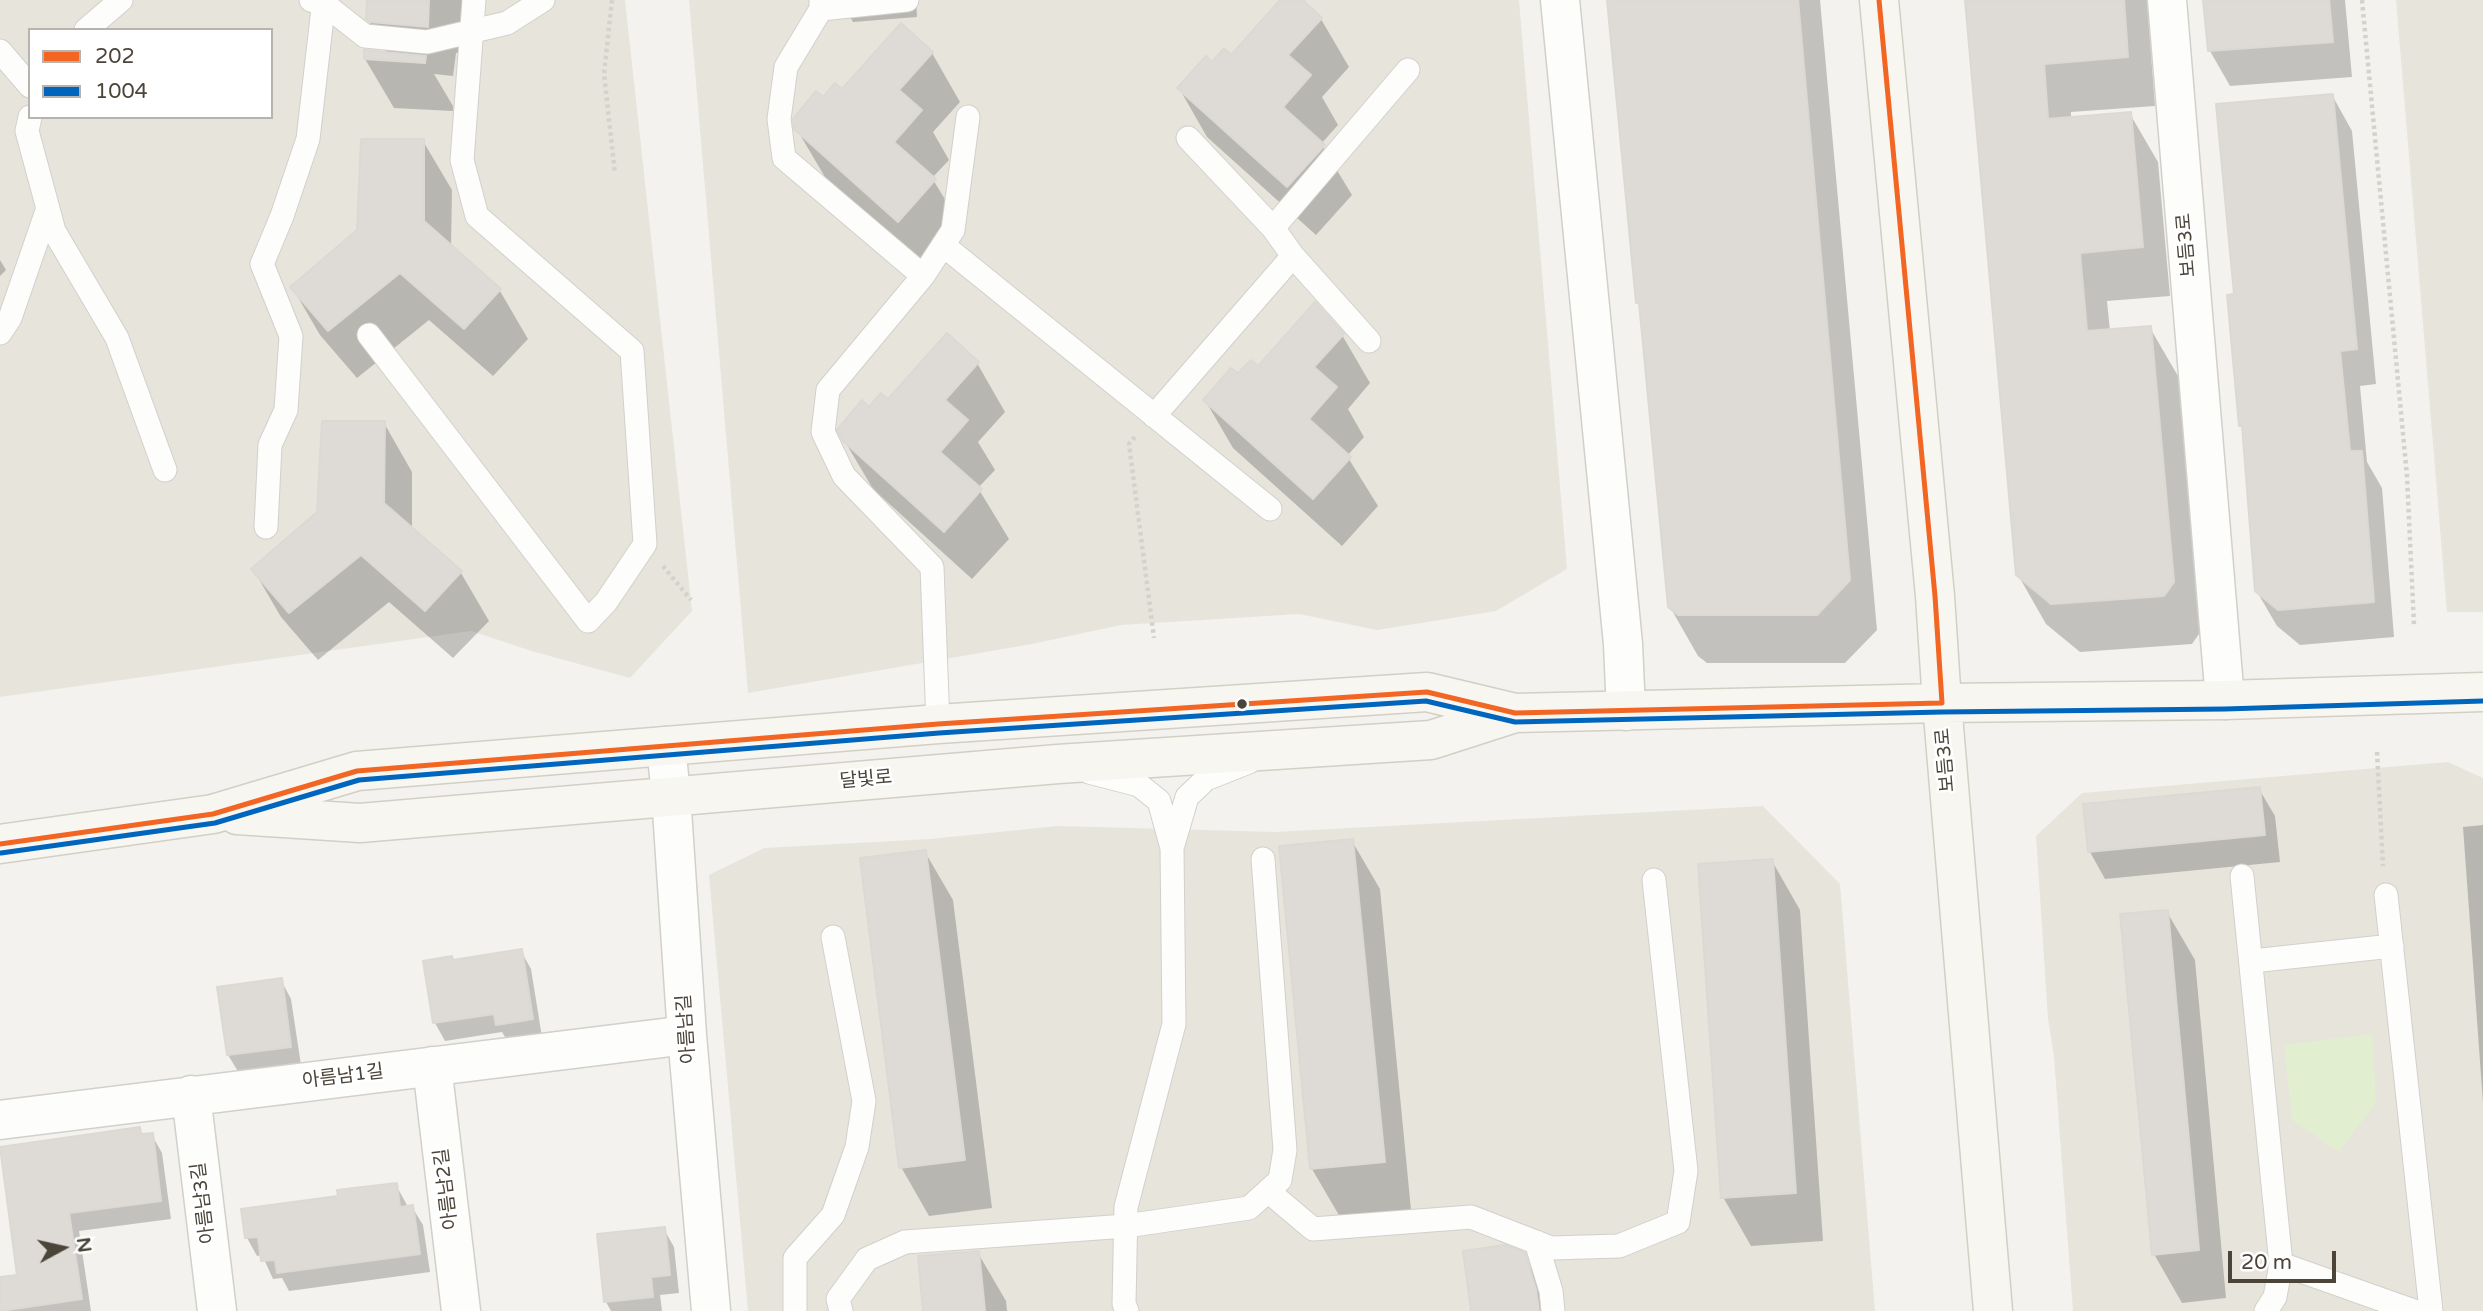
<!DOCTYPE html>
<html>
<head>
<meta charset="utf-8">
<style>
	body { margin:0 }
	#map { position:relative; width:2483px; height:1311px; overflow:hidden; background:#f4f2ee; font-family:"Varela Round",sans-serif }
	canvas { display:block }
	.legend { position:absolute; left:28px; top:28px; width:245px; height:91px; box-sizing:border-box; background:#fff; border:2px solid #b7b4b0; margin:0; padding:9px 12px; list-style:none; font-size:21px; color:#4b4439 }
	.legend li { display:flex; align-items:center; gap:14px; height:35px }
	.legend b { width:35px; border:2px solid #b7b4b0 }
	.north { position:absolute; left:28px; top:1213px; width:70px; height:70px; -webkit-text-stroke:5px #fff; paint-order:stroke; rotate:82deg; font-size:19px; font-weight:700; line-height:28px; text-align:center; color:#4b4439 }
	.north::after { content:''; display:block; margin:auto; width:24px; height:32px; background:#4b4439; clip-path:polygon(50% 0,100% 100%,50% 72%,0 100%) }
	.scale { position:absolute; left:2228px; top:1251px; width:108px; height:32px; box-sizing:border-box; border:4px solid #4b4439; border-top:0; padding-left:9px; font-size:21px; line-height:24px; white-space:nowrap; color:#4b4439; -webkit-text-stroke:5px #fff; paint-order:stroke }
</style>
</head>
<body>
<div id="map">
<canvas width="2483" height="1311"></canvas>
<ul class="legend">
<li><b style="height:9px;background:#f26522"></b>202</li>
<li><b style="height:9px;background:#0065bd"></b>1004</li>
</ul>
<div class="north">N</div>
<div class="scale">20 m</div>
</div>
<script>
const context = document.querySelector('canvas').getContext('2d');
context.lineJoin = 'round';
function fillPath(path, color) { context.fillStyle = color; context.fill(path, 'evenodd'); }
const poly = rows => new Path2D(rows.map(r => 'M' + r).join(''));
function strokePath(path, color, width, dash) { context.strokeStyle = color; context.lineWidth = width; context.lineCap = dash ? 'butt' : 'round'; context.setLineDash(dash || []); context.stroke(path); }
function label(font, color, halo, rows, align = 'center') {
  context.font = font + ' "Varela Round","Noto Sans KR",sans-serif'; context.lineWidth = 5; context.setLineDash([]); context.textBaseline = 'middle'; context.strokeStyle = halo; context.fillStyle = color; for (const [text, x, y, turn = 0] of rows) {
    context.save(); context.translate(x, y); context.rotate((+turn || 0) * Math.PI / 180); context.textAlign = isNaN(turn) ? turn : align; if (halo) context.strokeText(text, 0, 0); context.fillText(text, 0, 0); context.restore();
  }
}
fillPath(poly([
	[0,0,625,0,692,611,630,678,535,652,471,631,0,697],
	[30,30,271,30,271,117,30,117],
	[689,0,1519,0,1567,569,1496,611,1377,630,1299,614,1121,625,1032,644,748,693],
	[2396,0,2483,0,2483,612,2447,612],
	[2448,762,2483,778,2483,1311,2073,1311,2054,1057,2048,1019,2036,836,2082,793],
	[1763,806,1840,884,1875,1311,748,1311,709,875,764,848,930,839,1058,826,1275,832]
]), '#e7e4dc');
fillPath(poly([
	[2372,1034,2376,1103,2339,1152,2292,1120,2284,1045]
]), '#e1eecf');
fillPath(poly([
	[369,0,467,0,480,54,456,53,453,76,434,74,453,106,453,111,394,108,365,59,388,54,368,19],
	[840,0,916,0,917,17,853,22],
	[1282,0,1300,0,1321,19,1349,67,1322,97,1338,125,1321,144,1352,195,1316,235,1207,137,1179,88,1212,64,1232,57],
	[1609,0,1820,0,1877,630,1845,663,1707,663,1698,656,1670,607,1641,309,1637,302],
	[1966,0,2147,0,2155,106,2071,112,2071,119,2130,114,2158,162,2170,296,2107,301,2110,331,2150,328,2178,376,2201,631,2192,644,2080,652,2046,624,2018,575],
	[2205,0,2345,0,2352,77,2230,86,2210,51],
	[932,53,960,102,933,132,949,160,932,178,963,229,926,269,825,177,796,128,823,99],
	[2332,95,2352,131,2376,384,2360,386,2367,462,2382,488,2394,637,2300,645,2277,626,2256,590,2244,431,2241,425,2236,296],
	[423,141,452,190,451,248,500,291,528,339,493,376,429,320,357,378,320,335,292,287,358,231],
	[0,260,6,270,0,276],
	[1342,335,1370,383,1348,409,1364,437,1347,456,1378,506,1342,546,1233,448,1205,400,1239,376],
	[977,363,1005,412,978,442,995,470,978,488,1009,539,972,579,873,489,844,440,869,409],
	[384,423,412,472,412,529,461,573,489,621,453,658,389,602,318,660,281,617,253,569,319,513],
	[2259,789,2275,816,2280,862,2105,879,2090,852,2085,806],
	[2483,825,2483,1103,2463,827],
	[1352,841,1380,889,1411,1210,1340,1217,1312,1169],
	[925,852,953,900,992,1208,929,1216,901,1167],
	[1772,861,1800,910,1823,1241,1751,1246,1723,1197],
	[2167,912,2195,960,2226,1298,2182,1303,2154,1254],
	[521,951,531,969,542,1037,508,1042,502,1032,445,1041,435,1023,453,961],
	[281,980,291,999,301,1065,239,1073,228,1055],
	[139,1129,143,1136,152,1135,162,1153,171,1219,79,1231,91,1311,1,1311,0,1279,19,1276,2,1148],
	[396,1185,408,1207,412,1207,423,1225,430,1272,289,1291,282,1278,273,1279,262,1255,257,1256,247,1238,340,1197],
	[664,1229,674,1247,679,1293,660,1295,662,1311,611,1311,606,1302],
	[978,1253,1006,1301,1007,1311,925,1311],
	[1523,1254,1554,1311,1473,1311]
]), '#0003');
const building = poly([
	[367,0,429,0,428,27,370,22,366,19,367,0],
	[1280,0,1303,0,1322,18,1288,55,1311,75,1283,107,1325,145,1287,187,1177,88,1206,56,1212,62,1224,48,1231,55,1280,0],
	[1607,0,1798,0,1850,580,1817,615,1678,615,1668,607,1639,303,1636,303,1607,0],
	[1965,0,2124,0,2128,57,2044,64,2048,119,2131,112,2143,247,2080,253,2087,331,2151,326,2174,582,2164,596,2051,604,2016,575,1965,0],
	[2203,0,2329,0,2333,42,2208,51,2203,0],
	[901,23,933,52,899,90,922,110,894,142,936,179,898,222,794,129,793,119,816,91,823,97,835,83,842,89,901,23],
	[364,50,426,56,425,63,364,59,364,50],
	[2333,94,2357,349,2340,351,2350,451,2362,451,2374,602,2278,610,2255,591,2242,426,2239,426,2227,295,2234,294,2216,104,2333,94],
	[361,139,424,139,424,221,501,289,464,329,400,273,328,331,290,287,357,230,361,139],
	[1315,302,1344,334,1314,367,1337,387,1309,419,1351,457,1313,499,1203,400,1231,368,1238,373,1251,360,1258,366,1315,302],
	[947,333,979,362,945,400,968,420,940,452,982,489,944,532,843,441,837,430,862,400,869,407,881,393,888,399,947,333],
	[322,421,385,421,384,503,462,571,425,611,361,555,289,613,251,569,317,512,322,421],
	[2260,787,2265,835,2088,852,2083,804,2260,787],
	[1353,839,1385,1162,1310,1169,1279,846,1353,839],
	[926,850,965,1160,899,1168,860,858,926,850],
	[1773,859,1796,1193,1721,1198,1698,864,1773,859],
	[2168,910,2199,1250,2152,1255,2120,914,2168,910],
	[522,949,533,1019,496,1025,494,1014,433,1023,423,961,452,956,453,960,522,949],
	[282,978,291,1047,227,1055,217,987,282,978],
	[140,1127,141,1134,153,1133,161,1201,69,1213,82,1299,0,1311,0,1277,17,1275,0,1147,140,1127],
	[397,1183,400,1207,413,1205,420,1254,277,1273,275,1260,261,1261,258,1237,245,1238,241,1209,338,1196,337,1190,397,1183],
	[665,1227,670,1275,651,1277,653,1297,604,1302,597,1234,665,1227],
	[1505,1245,1525,1253,1536,1289,1539,1311,1471,1311,1463,1251,1505,1245],
	[979,1251,985,1311,923,1311,918,1256,979,1251]
]);
fillPath(building, '#dedbd6');
strokePath(building, '#dcd9d4', 2);
const lane = poly([
	[311,0,323,3,365,36,427,42,507,23,543,0],
	[821,0,821,9,786,67,779,119,784,158,923,276,828,390,823,432,844,476,932,567,938,724],
	[821,9,907,0],
	[86,30,121,0],
	[0,51,30,86],
	[30,117,27,131,54,231,117,338,165,470],
	[1273,228,1408,70],
	[943,245,1270,509],
	[1293,256,1369,341],
	[923,276,953,230,968,117],
	[0,333,10,318,48,208],
	[369,335,588,621,606,602,645,544,632,351,477,216,462,160,474,0],
	[1154,416,1293,256,1273,228,1188,138],
	[266,527,270,445,286,410,291,336,262,264,282,216,308,139,324,0],
	[1089,772,1139,785,1159,801,1172,848,1174,1024,1126,1207,1124,1304,1127,1311],
	[1172,848,1187,797,1206,779,1249,762],
	[2242,876,2281,1264,2275,1297,2266,1311],
	[2386,895,2431,1311],
	[2252,961,2392,946],
	[1268,1191,1313,1229,1471,1217,1551,1248,1619,1246,1678,1222,1686,1171,1654,880],
	[1536,1242,1551,1291,1553,1311],
	[2281,1264,2414,1311],
	[795,1311,795,1258,833,1215,857,1147,864,1101,833,937],
	[841,1311,838,1299,867,1259,905,1242,1126,1226,1249,1208,1280,1180,1285,1150,1263,859]
]);
const street = poly([
	[1560,0,1623,644,1626,711],
	[2167,0,2225,700],
	[666,746,671,795,687,1035,711,1311],
	[432,1066,461,1311],
	[191,1095,217,1311],
	[0,1120,687,1035]
]);
const secondary = poly([
	[1879,0,1935,596,1942,703,1993,1311],
	[237,815,360,823,1058,764,1431,740,1515,713],
	[0,844,213,814,357,771,938,724,1427,692,1515,713,1942,703,2225,700,2483,692]
]);
strokePath(lane, '#d2d0cb', 25);
strokePath(street, '#d2d0cb', 41);
strokePath(secondary, '#d3cfc5', 41);
strokePath(poly([
	[612,0,604,74,615,174],
	[2362,0,2407,476,2414,625],
	[1135,437,1129,444,1154,638],
	[663,566,691,600],
	[2377,752,2383,866]
]), '#d3d2cc', 4.5, [3.5, 3.5]);
strokePath(lane, '#fdfdfc', 23);
strokePath(street, '#fdfdfc', 38);
strokePath(secondary, '#f7f6f1', 38);
strokePath(poly([
	[0,844,213,814,357,771,938,724,1427,692,1515,713,1942,703,1935,596,1879,0]
]), '#f26522', 5);
strokePath(poly([
	[1,853,215,823,359,780,939,733,1426,701,1515,722,1942,712,2225,709,2483,701]
]), '#0065bd', 5);
for (const [x, y, r, color] of [
	[1242,704,6,"#4b4439"]
]) { const dot = new Path2D(); dot.arc(x, y, r, 0, 2 * Math.PI); context.fillStyle = color; context.fill(dot); strokePath(dot, '#fff', 2.5); }
label('19px', '#4b4439', '#fff', [
	["보듬3로",2187,245,-95],
	["보듬3로",1946,760,-95],
	["달빛로",866,780,-5],
	["아름남길",687,1029,-94],
	["아름남1길",343,1077,-7],
	["아름남2길",447,1189,-97],
	["아름남3길",204,1203,-97]
]);
</script>
</body>
</html>
